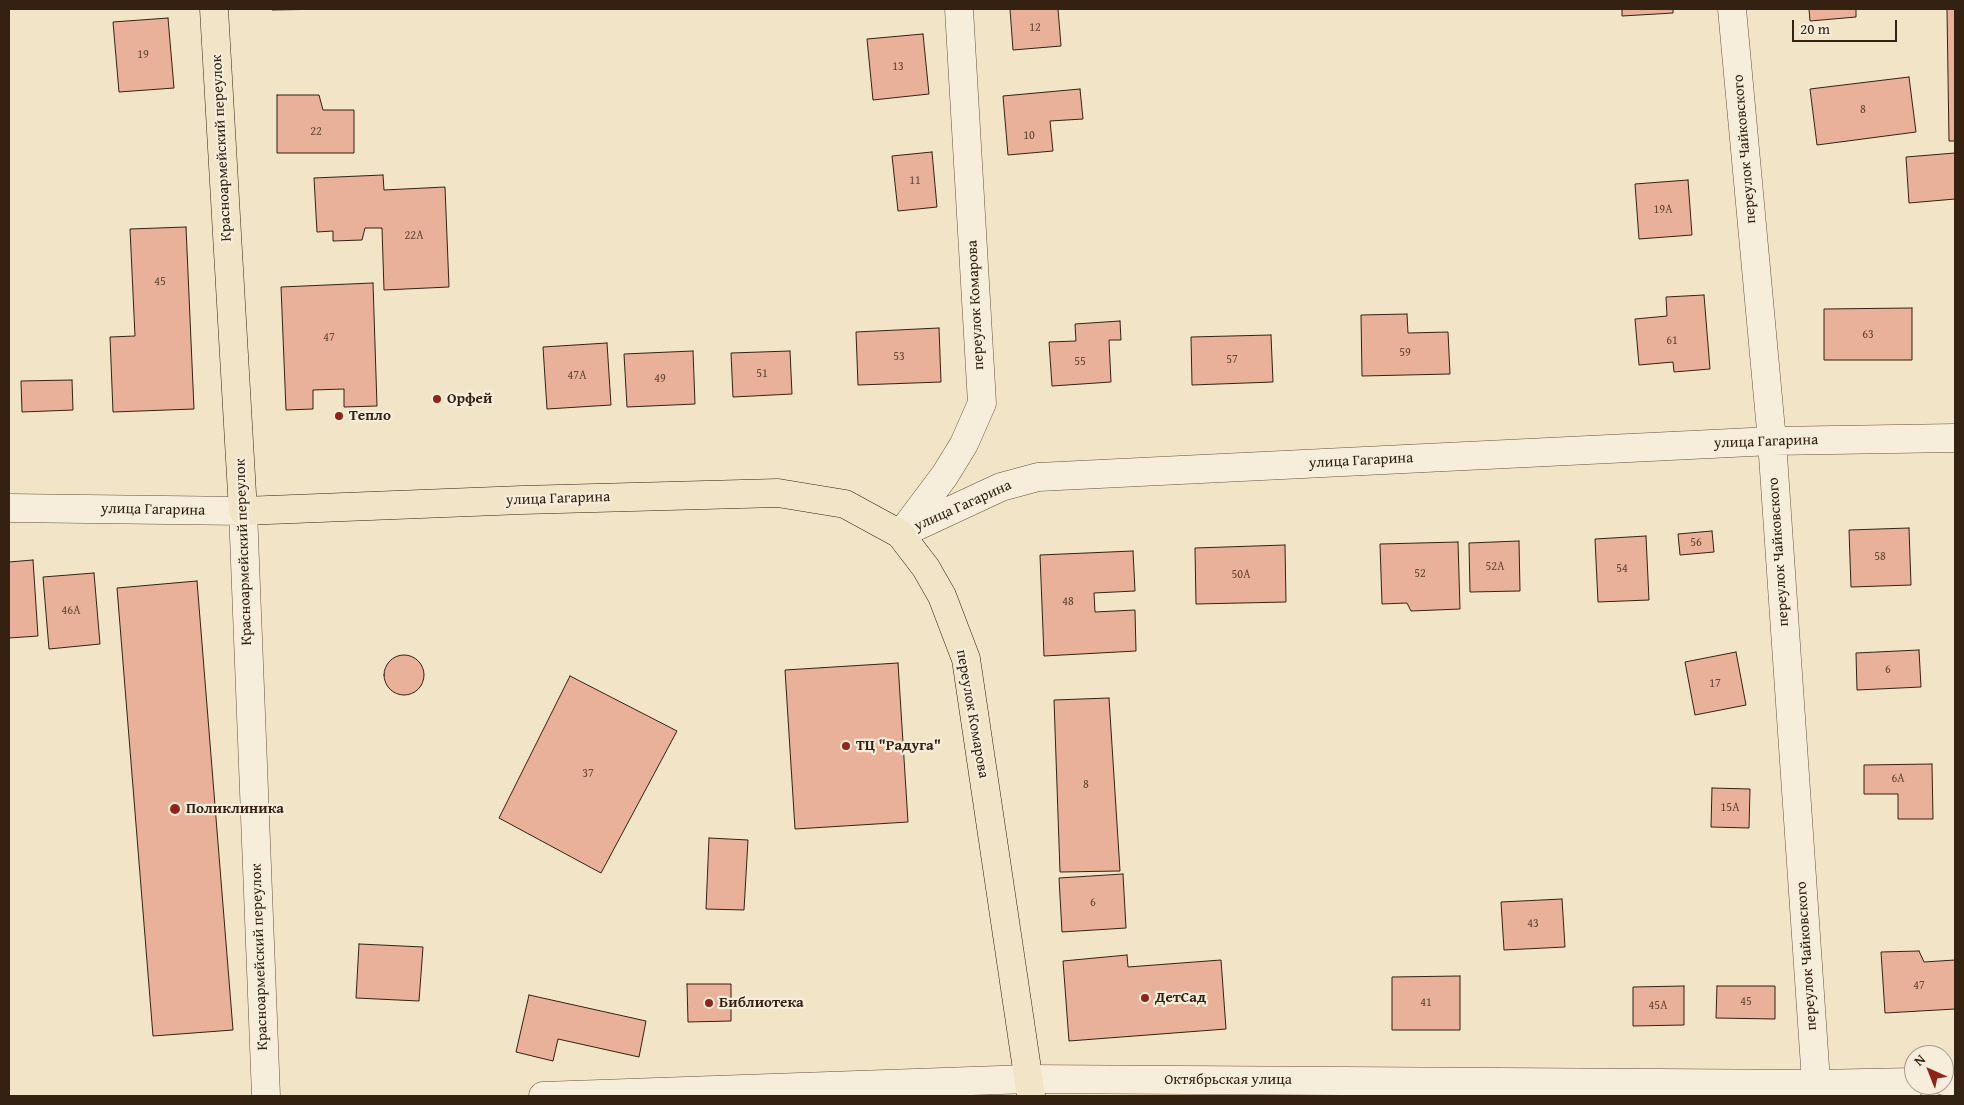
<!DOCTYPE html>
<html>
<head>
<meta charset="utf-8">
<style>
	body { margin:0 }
	#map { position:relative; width:1964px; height:1105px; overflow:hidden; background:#f1e4c7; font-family:"Gentium Book Plus",serif }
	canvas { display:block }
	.frame { position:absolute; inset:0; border:10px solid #352112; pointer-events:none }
	.north { position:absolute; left:1904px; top:1045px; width:50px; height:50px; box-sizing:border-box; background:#f6eddb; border:1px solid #a99b8b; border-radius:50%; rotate:316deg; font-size:14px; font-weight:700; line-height:20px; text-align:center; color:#352112 }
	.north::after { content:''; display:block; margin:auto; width:18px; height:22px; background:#8f2418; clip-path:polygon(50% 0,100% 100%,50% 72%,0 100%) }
	.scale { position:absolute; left:1792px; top:20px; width:105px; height:22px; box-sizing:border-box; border:2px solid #352112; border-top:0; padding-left:6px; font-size:15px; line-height:18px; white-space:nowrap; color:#352112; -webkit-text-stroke:4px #f6eddb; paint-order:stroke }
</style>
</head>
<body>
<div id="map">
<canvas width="1964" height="1105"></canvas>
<div class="frame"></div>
<div class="north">N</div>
<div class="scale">20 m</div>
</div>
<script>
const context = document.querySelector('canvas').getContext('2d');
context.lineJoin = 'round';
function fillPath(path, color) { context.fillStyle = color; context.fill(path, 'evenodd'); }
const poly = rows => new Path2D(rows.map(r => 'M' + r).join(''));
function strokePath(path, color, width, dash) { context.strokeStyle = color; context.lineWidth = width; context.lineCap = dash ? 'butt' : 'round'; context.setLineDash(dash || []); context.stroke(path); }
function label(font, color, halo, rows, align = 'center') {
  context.font = font + ' "Gentium Book Plus",serif'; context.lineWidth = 4.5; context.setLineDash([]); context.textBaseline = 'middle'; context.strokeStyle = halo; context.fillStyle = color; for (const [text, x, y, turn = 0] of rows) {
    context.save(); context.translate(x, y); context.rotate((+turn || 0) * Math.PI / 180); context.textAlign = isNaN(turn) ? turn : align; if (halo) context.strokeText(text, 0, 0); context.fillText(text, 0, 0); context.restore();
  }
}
const building = poly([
	[272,9,331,9,272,10,272,9],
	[1010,9,1058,9,1061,46,1013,50,1010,9],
	[1622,9,1673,9,1673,13,1622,16,1622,9],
	[1809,9,1856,9,1856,17,1810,21,1809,9],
	[1947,9,1955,9,1955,141,1949,141,1947,9],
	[168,18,174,88,119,92,113,22,168,18],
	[923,34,929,94,873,100,867,39,923,34],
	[1909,77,1916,132,1817,145,1810,89,1909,77],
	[1080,89,1083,119,1050,121,1053,151,1008,155,1003,96,1080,89],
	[277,95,319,95,323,110,354,110,354,153,277,153,277,95],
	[932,152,937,207,898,211,892,156,932,152],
	[1955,153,1955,199,1909,203,1906,157,1955,153],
	[383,175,384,190,445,187,449,287,384,290,382,228,365,228,362,240,333,241,333,231,317,232,314,178,383,175],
	[1688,180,1692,235,1639,239,1635,184,1688,180],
	[186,227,194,409,113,412,110,337,135,336,130,229,186,227],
	[373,283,377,406,344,407,344,389,313,390,313,409,286,410,281,287,373,283],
	[1704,295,1710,369,1674,372,1673,362,1639,365,1635,319,1667,316,1666,297,1704,295],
	[1912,308,1912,360,1824,360,1824,309,1912,308],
	[1407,314,1408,333,1448,332,1450,374,1362,376,1361,315,1407,314],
	[1120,321,1121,340,1109,340,1111,382,1052,386,1049,342,1076,341,1075,324,1120,321],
	[939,328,941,382,858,385,856,332,939,328],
	[1271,335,1273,382,1192,385,1191,337,1271,335],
	[607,343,611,405,547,409,543,347,607,343],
	[693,351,695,404,627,407,624,354,693,351],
	[790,351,792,394,733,397,731,353,790,351],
	[72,380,73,410,22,412,21,381,72,380],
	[1909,528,1911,585,1851,587,1849,530,1909,528],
	[1712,531,1714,552,1680,555,1678,534,1712,531],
	[1646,536,1649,600,1598,602,1595,539,1646,536],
	[1519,541,1520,591,1470,592,1469,543,1519,541],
	[1458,542,1460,609,1411,611,1407,603,1382,604,1380,544,1458,542],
	[1285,545,1286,602,1196,604,1195,548,1285,545],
	[1133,551,1135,591,1094,593,1095,612,1135,610,1136,651,1044,656,1040,555,1133,551],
	[33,560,38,636,9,638,9,562,33,560],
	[94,573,100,644,49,649,43,577,94,573],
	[197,581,233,1030,153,1036,117,588,197,581],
	[1919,650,1921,687,1857,690,1856,653,1919,650],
	[1736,652,1746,705,1695,715,1685,662,1736,652],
	'384 675a20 20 0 1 1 40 0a20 20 0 1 1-40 0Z',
	[898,663,908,822,795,829,785,670,898,663],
	[570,676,677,731,601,873,499,818,570,676],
	[1109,698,1120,871,1060,872,1054,700,1109,698],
	[1932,764,1933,819,1898,819,1898,794,1864,794,1864,765,1932,764],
	[1712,788,1750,789,1749,828,1711,827,1712,788],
	[709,838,748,840,744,910,706,909,709,838],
	[1123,874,1126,928,1062,932,1059,878,1123,874],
	[1562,899,1565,947,1504,950,1501,902,1562,899],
	[359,944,423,947,419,1001,356,998,359,944],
	[1919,951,1924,962,1955,960,1955,1009,1885,1013,1881,952,1919,951],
	[1127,955,1128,967,1221,960,1226,1029,1069,1041,1063,961,1127,955],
	[1460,976,1460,1030,1392,1030,1392,977,1460,976],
	[687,984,731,984,731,1021,688,1022,687,984],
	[1684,986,1684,1025,1633,1026,1633,987,1684,986],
	[1717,986,1775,986,1775,1019,1716,1018,1717,986],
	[529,995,646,1021,639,1057,558,1039,553,1061,516,1052,529,995]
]);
fillPath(building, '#e9b199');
strokePath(building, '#352112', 1);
const minor = poly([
	[1732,9,1772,441,1817,1096],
	[9,508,243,511,266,1096],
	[903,531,945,475,964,444,982,403,959,9],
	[900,534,1001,487,1038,477,1772,441,1955,438],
	[1944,1081,1955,1081],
	[543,1096,1029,1079,1815,1084,1914,1082]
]);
const major = poly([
	[214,9,243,511,522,500,778,493,845,504,900,534,926,568,942,596,966,659,1031,1096]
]);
strokePath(minor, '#64523f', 29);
strokePath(major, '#352112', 29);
strokePath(minor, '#f6eddb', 28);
strokePath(major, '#f1e4c7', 28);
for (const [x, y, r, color] of [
	[437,399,5,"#8f2418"],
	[339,416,5,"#8f2418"],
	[846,746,5,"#8f2418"],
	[175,809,6,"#8f2418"],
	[1145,998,5,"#8f2418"],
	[709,1003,5,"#8f2418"]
]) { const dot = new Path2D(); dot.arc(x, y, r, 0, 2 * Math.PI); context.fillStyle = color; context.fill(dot); strokePath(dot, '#f6eddb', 2); }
label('12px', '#624534', null, [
	["12",1035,28],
	["19",143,55],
	["13",898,67],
	["8",1863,110],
	["22",316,132],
	["10",1029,136],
	["11",915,181],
	["19А",1663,210],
	["22А",414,236],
	["45",160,282],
	["63",1868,335],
	["47",329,338],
	["61",1672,341],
	["59",1405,353],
	["53",899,357],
	["57",1232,360],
	["55",1080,362],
	["51",762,374],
	["47А",577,376],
	["49",660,379],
	["56",1696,543],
	["58",1880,557],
	["52А",1495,567],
	["54",1622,569],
	["52",1420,574],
	["50А",1241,575],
	["48",1068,602],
	["46А",71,611],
	["6",1888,670],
	["17",1715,684],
	["37",588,774],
	["6А",1898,779],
	["8",1086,785],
	["15А",1730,808],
	["6",1093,903],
	["43",1533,924],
	["47",1919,986],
	["45",1746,1002],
	["41",1426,1003],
	["45А",1658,1006]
]);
label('15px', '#352112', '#f6eddb', [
	["Красноармейский переулок",222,148,-93],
	["переулок Чайковского",1745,149,-95],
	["переулок Комарова",976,305,-93],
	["улица Гагарина",1766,442,-2],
	["улица Гагарина",1361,461,-3],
	["улица Гагарина",558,499,-2],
	["улица Гагарина",963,506,-24],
	["улица Гагарина",153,510,1],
	["Красноармейский переулок",244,552,-92],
	["переулок Чайковского",1779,552,-94],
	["переулок Комарова",972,714,80],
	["переулок Чайковского",1807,956,-94],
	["Красноармейский переулок",260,957,-92],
	["Октябрьская улица",1228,1080]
]);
label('bold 15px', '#352112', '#f6eddb', [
	["Орфей",447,399],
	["Тепло",349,416],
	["ТЦ \"Радуга\"",856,746],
	["Поликлиника",186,809],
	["ДетСад",1155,998],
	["Библиотека",719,1003]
], 'left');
</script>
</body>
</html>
